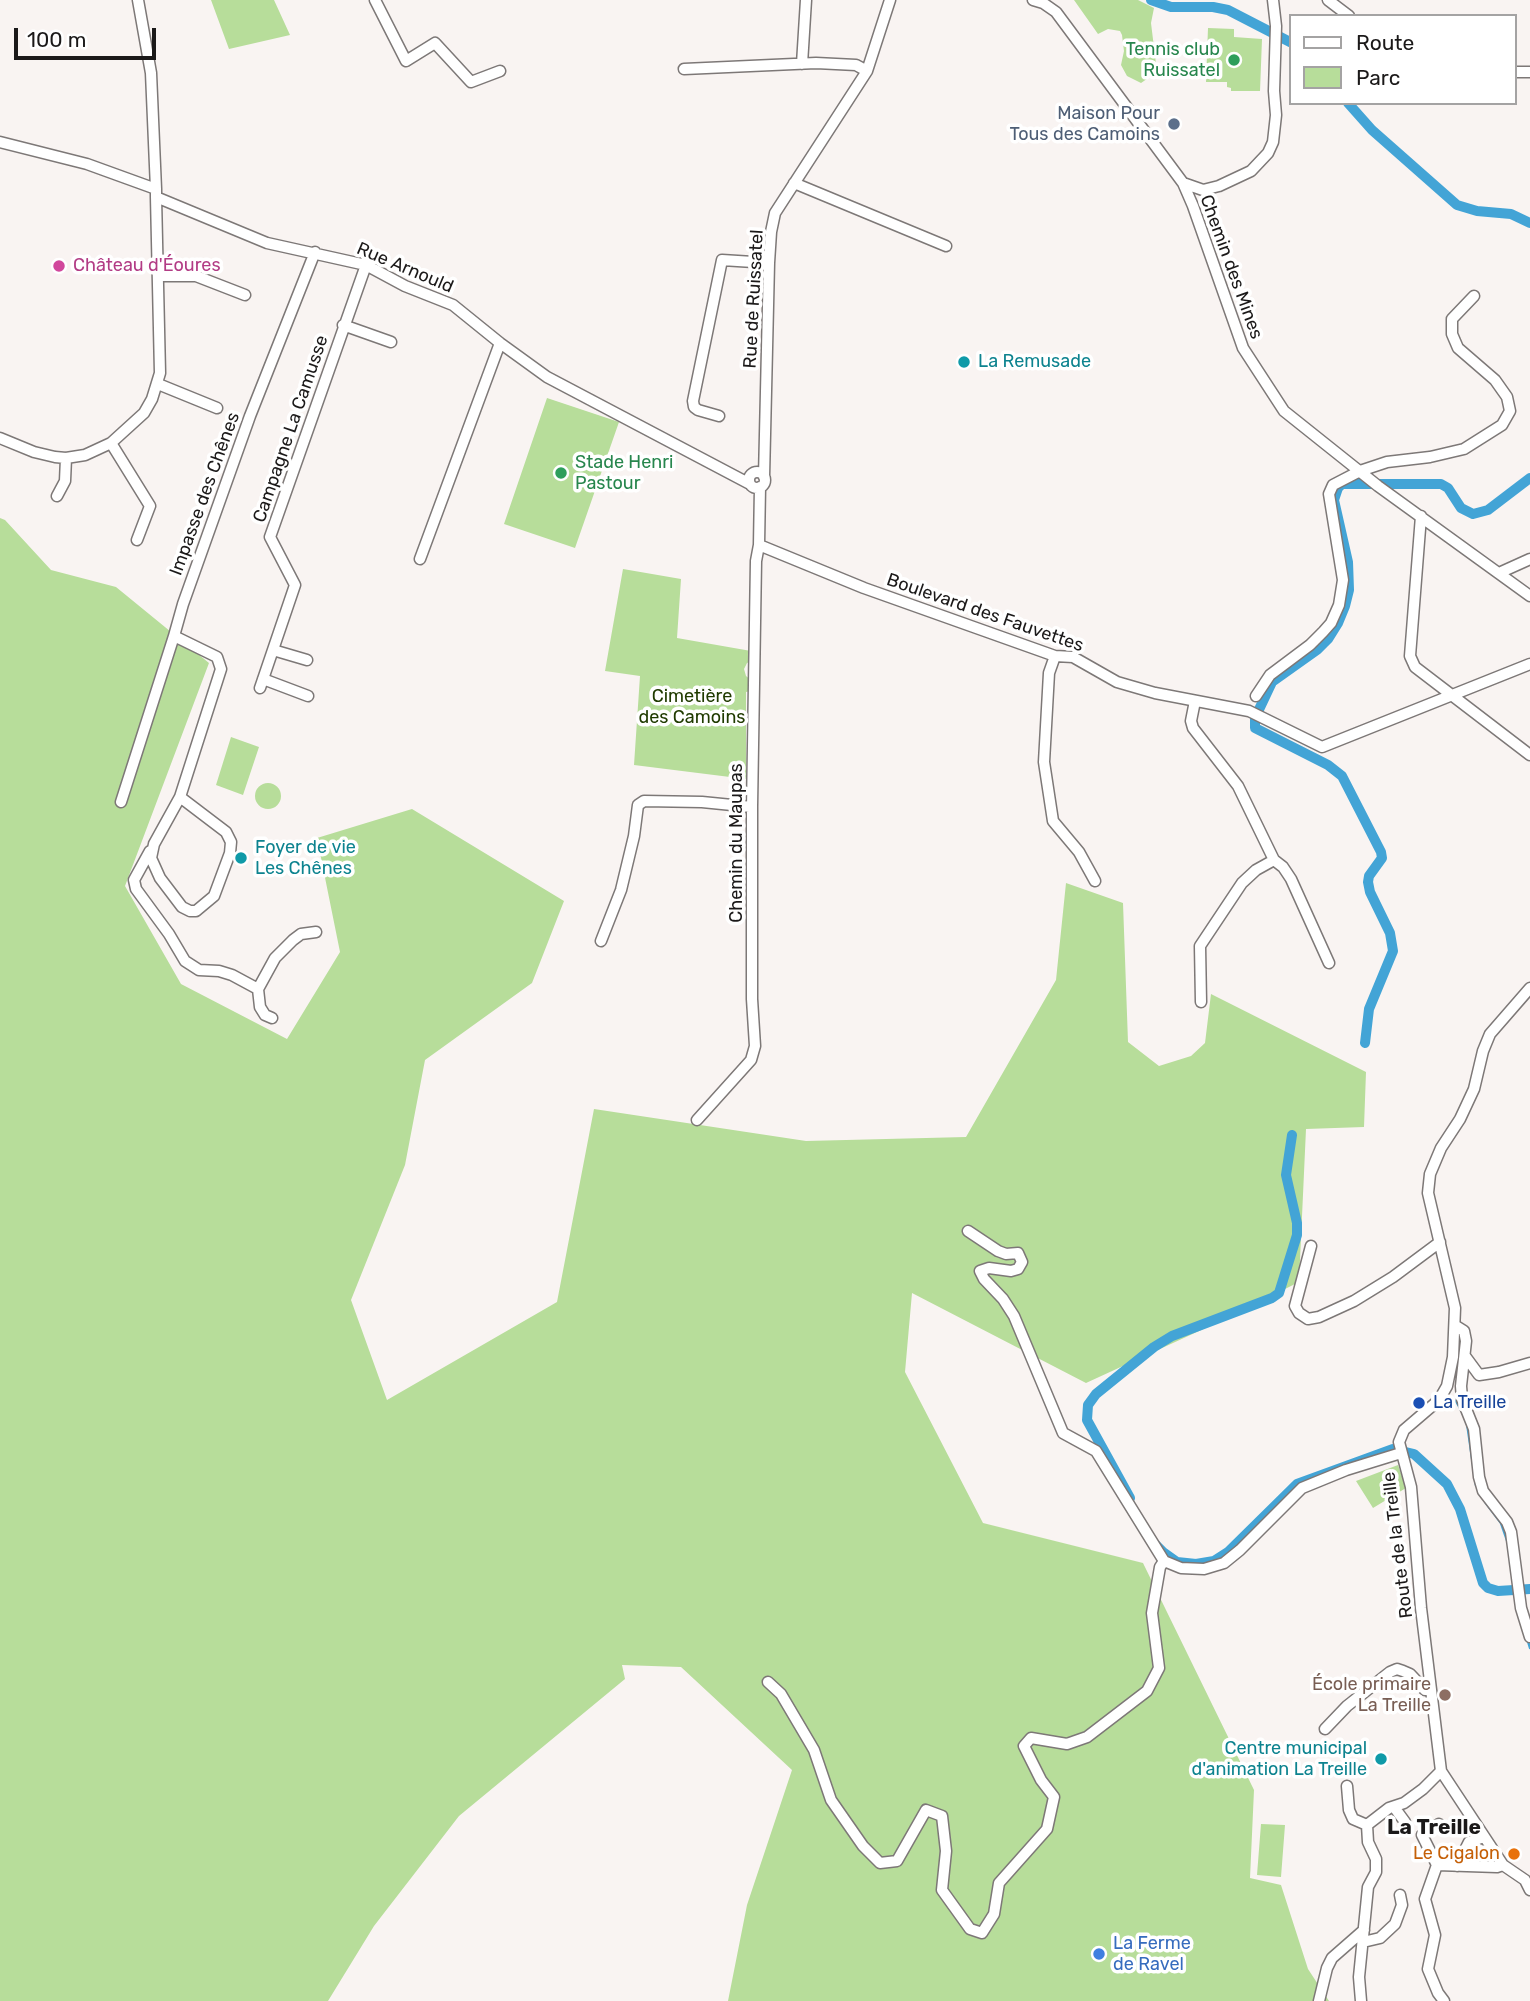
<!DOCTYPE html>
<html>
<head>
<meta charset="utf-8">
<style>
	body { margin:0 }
	#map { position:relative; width:1530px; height:2001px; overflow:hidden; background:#f9f4f2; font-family:Rubik,sans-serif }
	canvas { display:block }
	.legend { position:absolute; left:1289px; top:14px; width:228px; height:91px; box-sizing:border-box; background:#fff; border:2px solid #a4a3a3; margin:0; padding:9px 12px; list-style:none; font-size:21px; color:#1b1919 }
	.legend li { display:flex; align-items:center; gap:14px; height:35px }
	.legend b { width:35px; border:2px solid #a4a3a3 }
	.scale { position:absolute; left:14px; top:28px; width:142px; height:32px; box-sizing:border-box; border:4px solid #1b1919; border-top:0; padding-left:9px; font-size:21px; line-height:24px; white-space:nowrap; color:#1b1919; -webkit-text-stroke:5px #fff; paint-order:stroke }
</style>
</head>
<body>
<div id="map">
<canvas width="1530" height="2001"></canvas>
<ul class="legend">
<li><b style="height:9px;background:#fff"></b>Route</li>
<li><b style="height:19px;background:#b7dd9a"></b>Parc</li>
</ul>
<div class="scale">100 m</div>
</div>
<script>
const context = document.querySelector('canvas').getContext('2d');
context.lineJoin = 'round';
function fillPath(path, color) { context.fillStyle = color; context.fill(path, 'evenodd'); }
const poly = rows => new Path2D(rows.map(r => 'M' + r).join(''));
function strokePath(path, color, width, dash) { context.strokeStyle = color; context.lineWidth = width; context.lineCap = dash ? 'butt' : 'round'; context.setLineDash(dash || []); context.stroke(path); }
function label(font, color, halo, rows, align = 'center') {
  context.font = font + ' Rubik,sans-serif'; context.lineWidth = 7; context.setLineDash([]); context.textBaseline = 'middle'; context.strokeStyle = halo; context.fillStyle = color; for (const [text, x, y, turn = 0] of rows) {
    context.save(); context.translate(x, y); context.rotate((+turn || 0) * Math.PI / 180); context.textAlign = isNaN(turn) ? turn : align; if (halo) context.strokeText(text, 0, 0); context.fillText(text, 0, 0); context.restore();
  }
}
fillPath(poly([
	[211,0,274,0,290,35,229,49],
	[1074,0,1138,0,1154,8,1151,23,1157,72,1141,83,1127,76,1121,65,1124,51,1122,35,1120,31,1108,29,1098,34],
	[1208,28,1234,29,1234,37,1262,39,1260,91,1231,91,1231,88,1227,87,1227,82,1206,82],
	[547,398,619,422,575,548,504,524],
	[0,518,5,520,51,570,116,587,209,663,125,886,181,984,287,1039,340,952,317,838,412,809,564,901,532,983,425,1060,405,1165,351,1300,387,1400,557,1302,594,1109,806,1141,966,1137,1056,980,1066,883,1123,903,1128,1042,1159,1066,1191,1056,1205,1043,1211,994,1366,1072,1364,1127,1306,1129,1299,1282,1223,1320,1086,1383,912,1293,905,1372,983,1523,1143,1563,1254,1790,1250,1878,1281,1885,1308,1969,1329,2001,728,2001,747,1905,792,1770,681,1667,622,1665,625,1679,459,1816,374,1926,328,2001,0,2001],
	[623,569,681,579,677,638,751,651,752,661,747,663,744,669,746,676,751,680,751,691,746,692,746,779,634,765,640,676,605,671],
	[231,737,259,747,243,795,216,785],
	'255 796a13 13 0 1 1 26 0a13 13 0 1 1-26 0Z',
	[1398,1465,1406,1488,1373,1508,1356,1481],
	[1261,1824,1285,1825,1281,1877,1257,1875]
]), '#b7dd9a');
strokePath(poly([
	[1456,1401,1463,1413],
	[1467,1423,1476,1485],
	[1486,1503,1501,1523,1508,1543],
	[1527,1638,1530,1648]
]), '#43a4d6', 2.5);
strokePath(poly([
	[1151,0,1171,7,1213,7,1228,10,1290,42],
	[1348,103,1372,130,1457,205,1477,211,1511,214,1530,223],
	[1365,1043,1369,1009,1393,951,1390,933,1370,892,1368,882,1369,876,1382,858,1381,852,1342,776,1328,765,1255,728,1255,718,1272,682,1317,650,1328,639,1338,623,1345,606,1349,590,1348,562,1334,500,1338,488,1342,484,1441,484,1448,488,1461,508,1473,514,1488,510,1530,478],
	[1130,1498,1087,1420,1088,1405,1096,1394,1154,1347,1172,1336,1272,1298,1279,1293,1297,1235,1297,1223,1286,1175,1292,1135],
	[1156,1545,1163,1552,1177,1562,1196,1564,1214,1561,1228,1552,1297,1484,1393,1449,1414,1454,1447,1484,1460,1509,1483,1583,1488,1588,1498,1591,1530,1589]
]), '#43a4d6', 10);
const street = poly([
	[138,0,151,73,156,189],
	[375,0,406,61,435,43,471,82,500,71],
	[1033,0,1043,3,1056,12,1183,183,1193,206,1243,348,1284,411,1378,486,1530,596],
	[1328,0,1349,16],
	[802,64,806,0],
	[684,69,816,63,856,65,867,71],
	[1514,72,1530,72],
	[0,142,87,164,156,189,156,197,267,243,366,265,405,286,453,305,500,343,547,377,750,484],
	[794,183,946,246],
	[1183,183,1203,190,1219,186,1251,171,1268,153,1273,142,1276,115,1274,91,1276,26,1273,0],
	[159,276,196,276,245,295],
	[343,325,391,342],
	[158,384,217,408],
	[719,416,698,410,694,407,693,401,722,260,769,263],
	[0,438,34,452,55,457,66,458,85,455,111,443,144,413,152,399,160,373,156,197],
	[111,443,150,506,137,540],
	'749 480a8 8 0 1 1 16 0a8 8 0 1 1-16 0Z',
	[764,477,769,263,771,232,775,213,867,71,890,0],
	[760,487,759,545,864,588,1055,656,1073,657,1117,682,1155,693,1249,711,1322,747,1530,664],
	[57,496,65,481,66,458],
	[1421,516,1410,656,1415,667,1530,755],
	[420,559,500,343],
	[1499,573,1530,559],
	[273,650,307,660],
	[1055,656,1049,673,1044,762,1053,821,1079,852,1095,881],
	[263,679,308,696],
	[260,688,295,585,270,537,366,265],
	[1256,696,1270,675,1310,645,1323,632,1331,623,1339,605,1343,580,1329,494,1333,485,1360,471,1387,462,1430,457,1464,449,1502,425,1510,411,1507,397,1495,380,1458,348,1452,334,1452,319,1474,296],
	[1195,701,1191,721,1193,728,1238,786,1274,860,1283,867,1291,879,1329,963],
	[180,797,226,832,231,842,230,853,214,896,196,911,190,911,182,907,160,878,151,858,154,844,180,797,221,669,217,657,174,636,183,604,250,416,315,252],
	[121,802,174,636],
	[150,851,134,880,136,889,169,934,185,961,199,970,219,971,232,975,258,989,260,1007,265,1015,272,1018],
	[601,941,621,890,634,836,638,805,644,801,702,802,752,807],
	[1530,988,1490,1034,1483,1051,1474,1089,1460,1119,1441,1148,1430,1174,1428,1193,1455,1308,1453,1357,1447,1386,1439,1400,1404,1430,1399,1442,1411,1487,1421,1608,1441,1771,1503,1865,1525,1880,1530,1890],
	[258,989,275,958,293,940,301,934,316,932],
	[1201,1002,1200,946,1242,883,1256,870,1274,860],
	[697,1120,751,1060,755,1046,752,999,752,807,756,561,759,545],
	[968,1231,998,1251,1006,1254,1018,1253,1022,1262,1018,1269,1011,1271,989,1268,980,1271,984,1279,1003,1299,1014,1316,1063,1433,1096,1451,1164,1561,1181,1568,1204,1569,1224,1563,1240,1550,1302,1488,1346,1470,1401,1453],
	[1311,1246,1295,1306,1299,1313,1308,1319,1319,1317,1354,1301,1393,1277,1440,1242],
	[1456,1326,1464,1331,1466,1341,1461,1386,1462,1399,1474,1429,1479,1477,1483,1491,1507,1522,1511,1532,1521,1608,1530,1637],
	[1465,1356,1479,1375,1499,1372,1530,1363],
	[768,1682,781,1694,814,1750,831,1800,863,1846,880,1863,897,1861,926,1810,942,1816,946,1851,942,1890,970,1929,982,1933,994,1914,999,1883,1047,1829,1054,1797,1041,1780,1024,1746,1031,1738,1067,1744,1087,1737,1147,1691,1159,1668,1152,1613,1160,1567,1164,1561],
	[1325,1729,1347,1706,1390,1672,1397,1669,1403,1671,1410,1674,1425,1690,1431,1690],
	[1347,1786,1349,1810,1353,1819,1367,1825],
	[1394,1807,1405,1822],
	[1367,1825,1389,1808,1404,1803,1423,1789,1441,1771],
	[1437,1865,1422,1835,1439,1824],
	[1457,1866,1469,1842,1484,1837],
	[1363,1942,1380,1938,1395,1924,1402,1905,1400,1895],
	[1319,2001,1327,1968,1332,1958,1364,1930],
	[1361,2001,1359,1977,1368,1887,1376,1872,1376,1859,1368,1842,1367,1825],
	[1444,2001,1438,1993,1428,1969,1435,1935,1425,1899,1437,1865,1497,1867,1503,1865]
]);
strokePath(street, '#7d7877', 13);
strokePath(street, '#fff', 10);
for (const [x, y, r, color] of [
	[1234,60,7,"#2e9e5b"],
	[1174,124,7,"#5c6f8a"],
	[59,266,7,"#d1479c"],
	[964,362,7,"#0f9aa8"],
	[561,473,7,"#2e9e5b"],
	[241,858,7,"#0f9aa8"],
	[1419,1403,7,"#1a4fb4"],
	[1445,1695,7,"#8d6e63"],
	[1381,1759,7,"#0f9aa8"],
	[1514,1854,7,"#e8710a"],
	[1099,1954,7,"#3f7fe0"]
]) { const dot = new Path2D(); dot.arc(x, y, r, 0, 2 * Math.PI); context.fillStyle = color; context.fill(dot); strokePath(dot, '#fff', 2.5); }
label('18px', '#27864d', '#fff', [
	["Tennis club",1220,50],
	["Ruissatel",1220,71],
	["Stade Henri",575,463,"left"],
	["Pastour",575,484,"left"]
], 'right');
label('18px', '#4e5e75', '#fff', [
	["Maison Pour",1160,114],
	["Tous des Camoins",1160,135]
], 'right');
label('18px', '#b23c85', '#fff', [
	["Château d'Éoures",73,266]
], 'left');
label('18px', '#1b1919', '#fff', [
	["Chemin des Mines",1231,267,70],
	["Rue Arnould",405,268,23],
	["Rue de Ruissatel",754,299,-87],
	["Campagne La Camusse",291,429,-71],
	["Impasse des Chênes",205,494,-70],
	["Boulevard des Fauvettes",985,613,19],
	["Chemin du Maupas",737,843,-90],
	["Route de la Treille",1398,1545,-97]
]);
label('18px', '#0d838f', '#fff', [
	["La Remusade",978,362],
	["Foyer de vie",255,848],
	["Les Chênes",255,869],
	["Centre municipal",1367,1749,"right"],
	["d'animation La Treille",1367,1770,"right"]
], 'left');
label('18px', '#203b00', '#fff', [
	["Cimetière",692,697],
	["des Camoins",692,718]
]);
label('18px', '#164399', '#fff', [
	["La Treille",1433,1403]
], 'left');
label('18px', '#785e54', '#fff', [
	["École primaire",1431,1685],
	["La Treille",1431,1706]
], 'right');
label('18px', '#c56008', '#fff', [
	["Le Cigalon",1500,1854]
], 'right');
label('18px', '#366cbe', '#fff', [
	["La Ferme",1113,1944],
	["de Ravel",1113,1965]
], 'left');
label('bold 21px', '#1b1919', '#fff', [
	["La Treille",1434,1828]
]);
</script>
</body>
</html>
